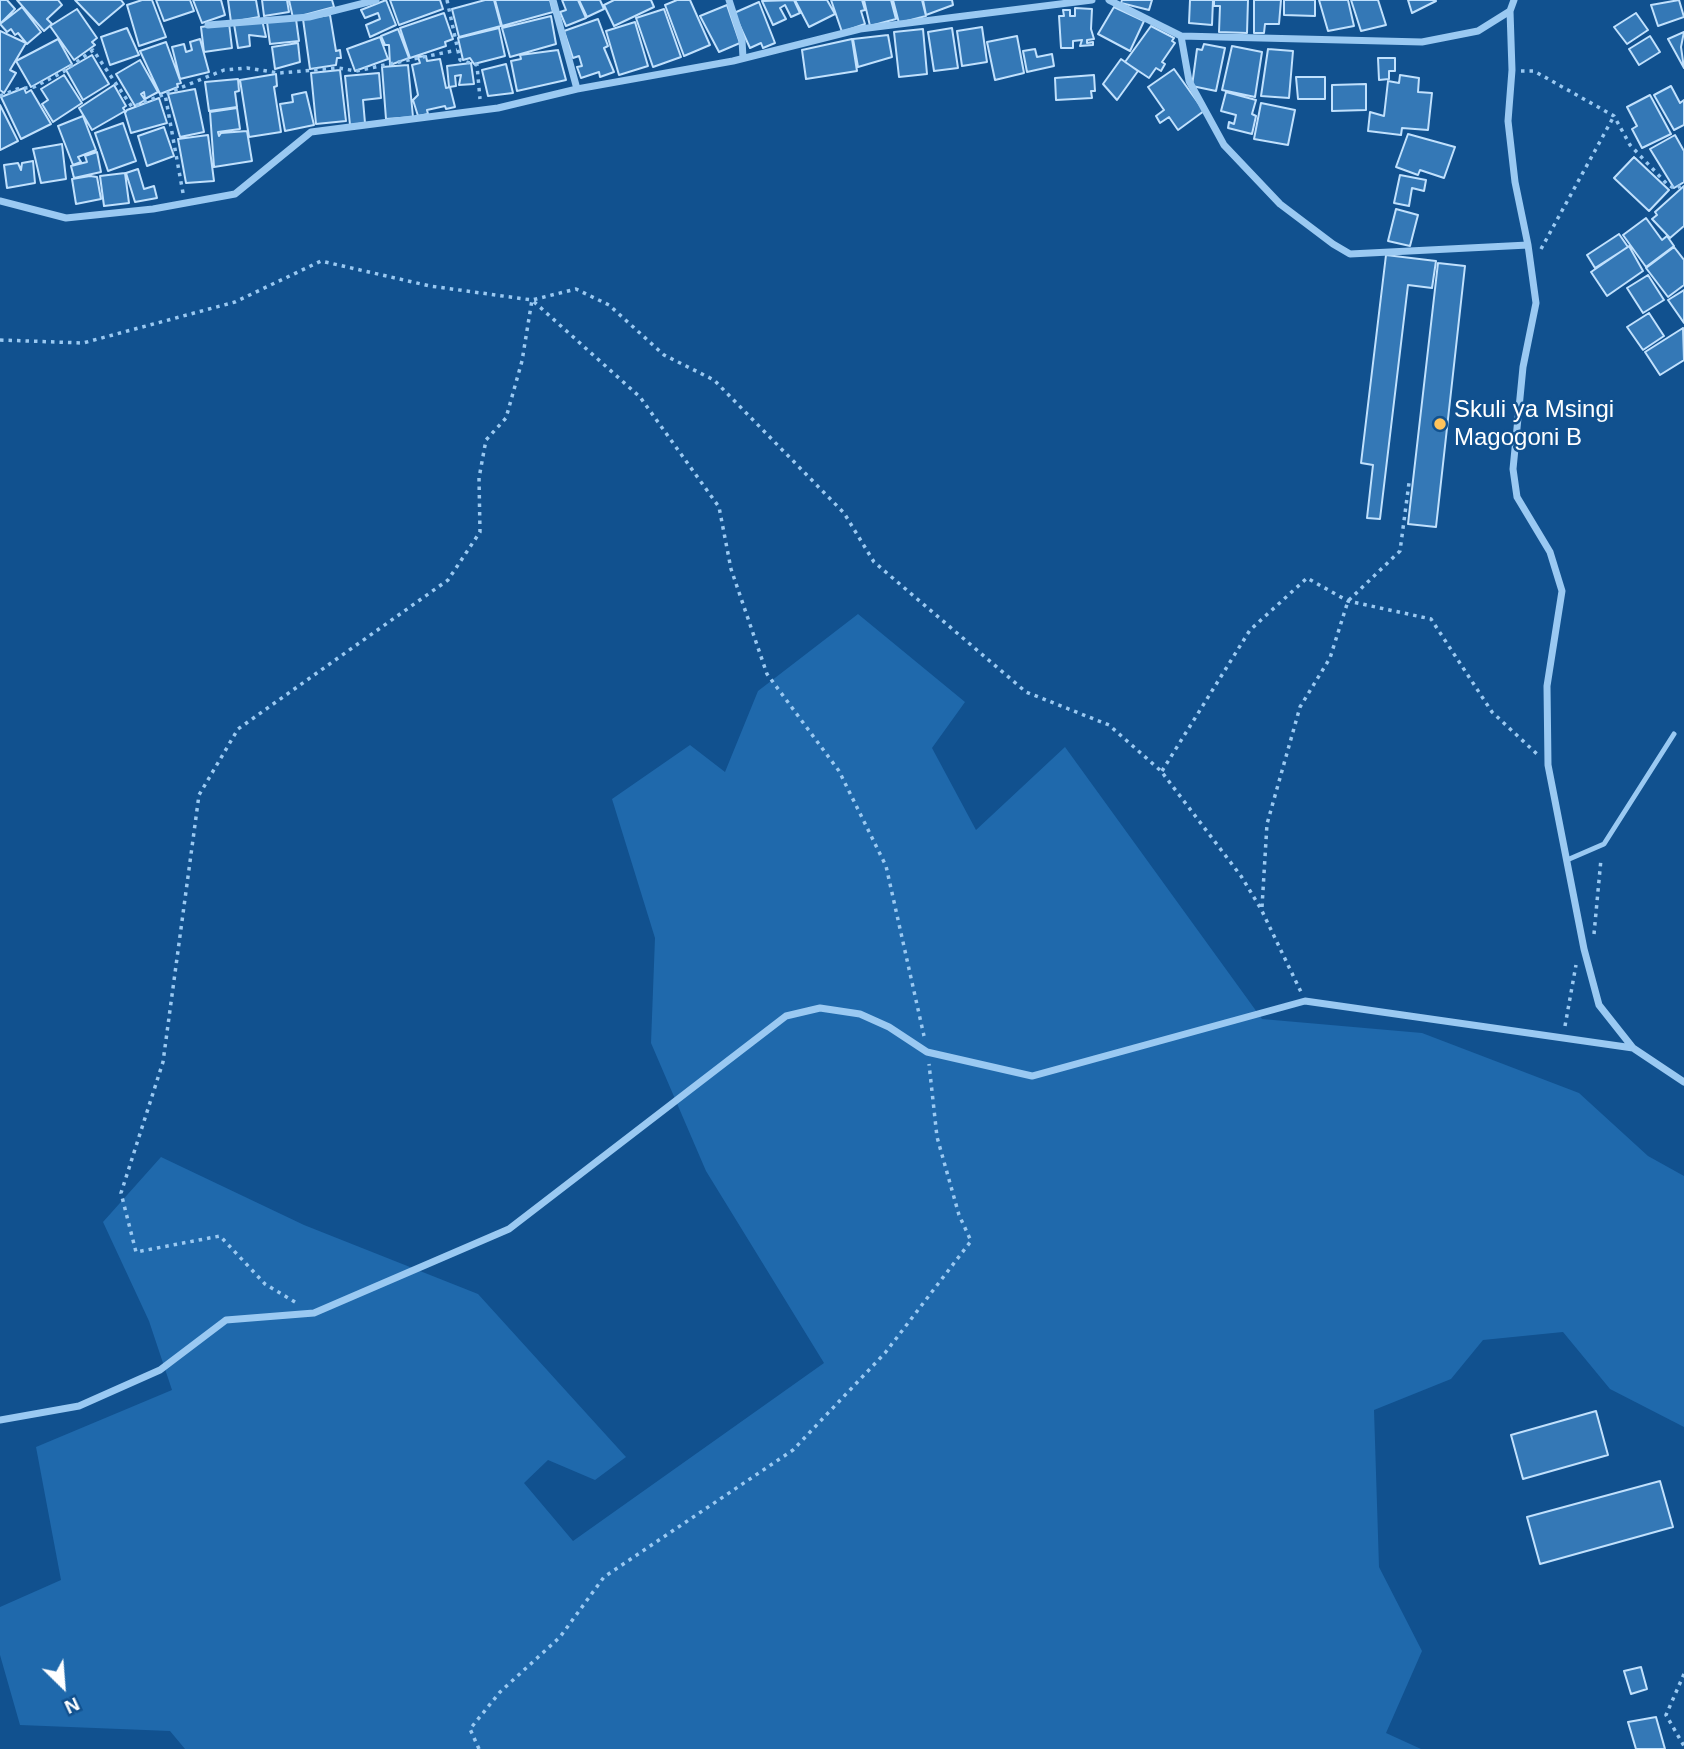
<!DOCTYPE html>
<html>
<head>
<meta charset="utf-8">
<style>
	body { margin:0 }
	#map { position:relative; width:1684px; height:1749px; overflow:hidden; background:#11518f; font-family:Arial,sans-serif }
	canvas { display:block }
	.north { position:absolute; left:28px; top:1651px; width:70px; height:70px; -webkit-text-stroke:5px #11518f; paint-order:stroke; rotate:155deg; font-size:19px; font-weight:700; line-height:28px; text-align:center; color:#fff }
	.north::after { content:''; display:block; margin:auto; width:24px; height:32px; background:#fff; clip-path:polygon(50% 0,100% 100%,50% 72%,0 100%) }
</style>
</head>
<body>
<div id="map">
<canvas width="1684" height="1749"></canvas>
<div class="north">N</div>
</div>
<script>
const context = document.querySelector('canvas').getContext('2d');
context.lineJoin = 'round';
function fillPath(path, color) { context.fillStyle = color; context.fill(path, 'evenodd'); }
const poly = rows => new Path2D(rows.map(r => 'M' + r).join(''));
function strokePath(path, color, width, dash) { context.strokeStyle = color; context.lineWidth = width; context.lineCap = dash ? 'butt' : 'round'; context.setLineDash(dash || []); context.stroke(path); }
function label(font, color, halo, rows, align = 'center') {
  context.font = font + ' Arial,sans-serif'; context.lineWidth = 5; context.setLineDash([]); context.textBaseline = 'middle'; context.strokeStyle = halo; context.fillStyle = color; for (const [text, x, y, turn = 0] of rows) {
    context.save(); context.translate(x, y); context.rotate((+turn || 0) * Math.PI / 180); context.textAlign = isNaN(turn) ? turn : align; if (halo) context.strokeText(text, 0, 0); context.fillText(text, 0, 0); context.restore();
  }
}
fillPath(poly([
	[858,614,965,702,932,748,976,830,1065,747,1262,1019,1422,1033,1579,1093,1648,1156,1684,1176,1684,1427,1610,1389,1563,1332,1483,1340,1451,1379,1374,1410,1379,1567,1422,1651,1386,1733,1421,1749,185,1749,170,1731,20,1725,0,1655,0,1607,61,1580,36,1447,172,1390,149,1321,103,1222,161,1157,304,1225,478,1294,626,1457,595,1480,548,1460,524,1483,573,1541,824,1363,706,1171,651,1043,655,938,612,799,690,745,725,772,758,691]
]), '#1f69ac');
const building = poly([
	[0,0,7,0,15,9,0,24,0,0],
	[17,0,58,0,62,5,47,19,52,24,44,31,17,0],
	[75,0,121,0,124,4,99,25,75,0],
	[142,0,152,0,166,37,139,46,127,5,142,0],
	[156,0,190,0,194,11,164,21,156,0],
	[193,0,221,0,225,15,202,23,193,0],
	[228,0,256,0,259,17,231,22,228,0],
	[262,0,287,0,289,12,264,16,262,0],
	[289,0,332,0,334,7,293,18,289,0],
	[386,0,396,25,370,37,366,25,380,19,378,13,365,18,361,10,386,0],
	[390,0,440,0,443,9,399,25,390,0],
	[485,0,494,0,501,26,459,37,452,9,485,0],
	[495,0,550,0,553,12,502,26,495,0],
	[562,0,578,0,586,18,566,26,560,12,566,10,562,0],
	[579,0,600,0,604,9,587,17,579,0],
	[614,0,651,0,654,7,614,26,604,5,614,0],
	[677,0,690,0,710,45,684,56,665,5,677,0],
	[794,0,800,13,791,17,785,5,780,8,786,19,773,25,762,1,794,0],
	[795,0,827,0,835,14,809,27,795,0],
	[831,0,862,0,865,10,861,11,865,24,842,32,831,0],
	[864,0,891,0,896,19,870,26,864,0],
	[893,0,922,0,926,16,899,23,893,0],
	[923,0,952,0,953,5,926,15,923,0],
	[1122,0,1152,0,1149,10,1121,3,1122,0],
	[1190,0,1213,0,1212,25,1189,23,1190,0],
	[1214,0,1248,0,1247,33,1219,32,1220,6,1214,6,1214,0],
	[1281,0,1279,24,1265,24,1264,33,1254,33,1254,0,1281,0],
	[1284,0,1315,0,1315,16,1284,15,1284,0],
	[1319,0,1348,0,1354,26,1328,31,1319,0],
	[1351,0,1378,0,1386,25,1361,31,1351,0],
	[1408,0,1435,0,1436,1,1412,13,1408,0],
	[1679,0,1684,17,1658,26,1651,5,1679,0],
	[759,2,775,43,763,48,761,43,750,48,734,13,759,2],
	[727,5,740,43,719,52,700,16,727,5],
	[22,7,41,32,27,44,18,33,15,35,11,29,7,32,0,24,22,7],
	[1114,7,1144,21,1130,51,1098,34,1114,7],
	[1075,8,1092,9,1091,29,1094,39,1087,40,1087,43,1093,42,1093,45,1080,46,1082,40,1073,41,1073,48,1061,48,1059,16,1064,16,1063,10,1070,10,1070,16,1075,16,1075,8],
	[77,9,97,38,92,42,95,45,74,60,50,26,77,9],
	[664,9,681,57,653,67,636,18,664,9],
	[444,13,453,39,445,42,446,46,410,58,400,28,444,13],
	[1636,13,1648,30,1627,44,1614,27,1636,13],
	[330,15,336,51,340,50,341,58,337,58,336,65,310,69,303,19,330,15],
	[551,16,556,44,510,57,502,28,551,16],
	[296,19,299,41,270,44,267,22,296,19],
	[598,19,608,46,604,48,614,72,600,77,599,72,581,78,577,67,582,66,579,56,573,58,564,31,598,19],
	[262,20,266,37,249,35,250,46,238,48,234,24,262,20],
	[635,22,648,66,619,75,606,31,635,22],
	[229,23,232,48,204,52,201,27,229,23],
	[1151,26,1174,38,1172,41,1175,43,1162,62,1165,64,1161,71,1156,68,1149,78,1125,62,1151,26],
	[982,27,987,62,962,66,957,31,982,27],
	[127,28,139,55,110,65,101,37,127,28],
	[499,28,505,56,474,64,470,58,463,60,458,38,499,28],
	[952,28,958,68,934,71,928,32,952,28],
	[398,29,409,58,390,65,389,45,385,45,381,36,398,29],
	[923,29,927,74,899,77,894,32,923,29],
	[0,31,26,43,10,70,16,73,4,93,0,90,0,31],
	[1684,32,1681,47,1684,68,1668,39,1684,32],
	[888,35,892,57,858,67,853,39,888,35],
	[1017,36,1024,73,995,80,987,42,1017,36],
	[1650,36,1660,52,1639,65,1629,49,1650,36],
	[380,37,388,59,355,71,347,49,380,37],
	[58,39,72,64,31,87,16,61,58,39],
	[200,39,209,72,180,79,172,47,184,44,186,52,192,50,190,42,200,39],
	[852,39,857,71,806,79,802,50,852,39],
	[166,42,181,83,177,84,178,87,160,94,140,51,166,42],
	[298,43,300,62,275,69,272,47,298,43],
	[1204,44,1225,48,1216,91,1192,86,1197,49,1202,50,1204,44],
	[1232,46,1262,52,1255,97,1222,90,1232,46],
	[1035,49,1037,57,1052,54,1054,66,1027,72,1023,51,1035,49],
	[1268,49,1293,51,1289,98,1261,96,1268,49],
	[558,50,566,80,517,91,511,61,521,59,520,55,558,50],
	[92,55,109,84,83,100,66,70,92,55],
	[426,56,427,61,440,59,446,88,450,87,455,107,446,109,445,106,427,110,428,114,418,116,413,100,418,95,412,65,420,63,418,57,426,56],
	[1378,58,1395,58,1395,71,1389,71,1389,79,1379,80,1378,58],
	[1121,59,1138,71,1117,100,1103,84,1121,59],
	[140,60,158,92,145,99,144,92,141,94,145,100,135,106,116,74,140,60],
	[471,63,474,84,459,85,461,75,455,76,456,86,449,87,447,66,471,63],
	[506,64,513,93,488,96,482,70,506,64],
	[408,65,413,117,386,119,382,67,408,65],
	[1174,69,1204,111,1178,130,1169,117,1160,123,1156,116,1164,110,1148,87,1174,69],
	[340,70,346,121,316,124,311,73,340,70],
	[379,73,381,98,363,100,365,123,350,125,345,76,379,73],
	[276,74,277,86,274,87,281,132,249,137,240,80,276,74],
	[64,75,82,103,53,122,42,104,48,100,41,89,64,75],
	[1094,75,1095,91,1091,91,1092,98,1056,100,1055,78,1094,75],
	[1400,75,1419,78,1418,92,1432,93,1428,130,1402,128,1401,135,1368,131,1370,112,1384,116,1388,81,1399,83,1400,75],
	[1296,77,1325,77,1325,99,1298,99,1296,77],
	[238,79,239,91,235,92,237,107,209,111,205,82,238,79],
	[1366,84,1366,110,1332,111,1332,85,1366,84],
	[114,85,126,106,123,108,125,111,92,130,79,108,114,85],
	[1671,86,1680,103,1684,100,1684,125,1674,130,1654,95,1671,86],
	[24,88,26,93,31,90,51,124,21,139,1,97,24,88],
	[195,89,204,132,180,137,168,94,195,89],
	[306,92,314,125,285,131,280,104,293,102,292,95,306,92],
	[1226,92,1256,100,1252,114,1256,116,1252,134,1228,128,1229,122,1234,124,1236,115,1221,111,1226,92],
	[1650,95,1671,134,1642,148,1632,129,1637,126,1627,107,1650,95],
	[159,98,167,123,131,133,125,113,127,110,159,98],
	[1261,103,1295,110,1288,145,1254,139,1261,103],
	[0,105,18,141,0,150,0,105],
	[237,108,240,129,218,132,219,136,221,133,247,131,252,161,214,167,210,112,237,108],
	[83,116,96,150,78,157,81,162,73,165,58,126,83,116],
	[123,123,136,161,108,171,95,133,123,123],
	[164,127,174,156,147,166,138,136,164,127],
	[1408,134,1455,147,1444,178,1420,170,1418,175,1396,167,1408,134],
	[208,135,214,181,186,183,178,139,208,135],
	[1675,135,1684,151,1684,182,1674,188,1650,149,1675,135],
	[62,144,66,179,41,183,33,149,62,144],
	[97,152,101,172,74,178,71,166,87,162,85,156,97,152],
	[1634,157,1669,190,1649,211,1614,178,1634,157],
	[33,161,35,183,7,188,4,165,18,163,21,170,22,163,33,161],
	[138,169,144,189,154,186,157,198,135,202,126,173,138,169],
	[125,173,129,203,104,206,100,176,125,173],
	[1400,175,1426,180,1424,191,1412,188,1409,206,1394,203,1400,175],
	[90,176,97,177,101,199,76,204,72,179,90,176],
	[1684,186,1684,226,1670,238,1652,219,1657,215,1655,212,1684,186],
	[1396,209,1418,215,1410,246,1388,241,1396,209],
	[1646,218,1662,240,1667,236,1674,246,1646,267,1623,235,1646,218],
	[1619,234,1628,247,1595,268,1587,255,1619,234],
	[1629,246,1643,271,1607,296,1591,272,1629,246],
	[1674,247,1684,260,1684,285,1668,297,1646,268,1674,247],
	[1386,255,1436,261,1432,288,1408,285,1380,519,1367,518,1373,465,1361,463,1386,255],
	[1438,263,1465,266,1436,527,1408,524,1438,263],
	[1648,275,1664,300,1643,313,1627,288,1648,275],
	[1684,290,1684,323,1668,300,1684,290],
	[1649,313,1664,336,1643,350,1627,327,1649,313],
	[1683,328,1684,360,1660,375,1645,352,1683,328],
	[1596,1411,1608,1455,1523,1479,1511,1435,1596,1411],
	[1660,1481,1673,1527,1540,1564,1527,1517,1660,1481],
	[1641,1667,1647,1689,1631,1694,1624,1671,1641,1667],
	[1656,1717,1665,1749,1636,1749,1628,1722,1656,1717]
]);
fillPath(building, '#3478b6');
strokePath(building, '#c1e1fd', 2);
strokePath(poly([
	[447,0,460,60,477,65,480,99],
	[1521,71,1534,71,1614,116,1630,145,1667,184,1675,189,1684,184],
	[0,96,17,89,34,87,63,72,93,50,132,107,165,94],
	[183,193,165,94,224,70,247,68,279,73,338,68,356,71,457,50],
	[1541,249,1614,116],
	[0,340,83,343,235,302,321,261,430,286,532,300,576,289,609,305,664,355,714,380,844,513,874,562,1026,692,1109,725,1161,771,1241,876,1261,909,1301,992],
	[1162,771,1250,630,1307,578,1348,601,1431,619,1492,712,1537,754],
	[1262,907,1267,824,1300,707,1330,658,1348,601,1400,551,1409,483],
	[1594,934,1601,859],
	[1565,1026,1576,965],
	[295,1302,265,1284,220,1236,136,1252,121,1193,163,1062,199,795,238,729,448,580,480,532,479,478,486,440,506,418,522,361,532,300,640,397,719,507,731,569,767,674,839,771,886,866,924,1036],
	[1684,1674,1666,1715,1684,1746],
	[479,1749,470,1729,500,1692,560,1637,604,1577,793,1450,885,1353,971,1241,959,1215,937,1137,929,1064]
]), '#9ac9f2', 3.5, [3.5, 5]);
strokePath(poly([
	[1567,860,1604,844,1674,734]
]), '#9ac9f2', 5);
strokePath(poly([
	[553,0,577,89],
	[729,0,742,40,743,58],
	[1109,0,1181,36,1189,81,1224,145,1280,204,1333,244,1350,254,1528,245],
	[1514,0,1510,11,1512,70,1508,121,1515,182,1528,245,1536,303,1523,367,1513,469,1517,497,1550,552,1562,591,1547,686,1548,765,1584,949,1599,1005,1633,1048],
	[208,25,309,17,376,0],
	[1181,36,1422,42,1478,31,1510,11],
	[0,201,66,218,153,209,235,194,311,132,498,108,577,89,733,61,860,29,1092,0],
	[0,1420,79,1406,160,1370,226,1320,314,1313,509,1229,786,1016,820,1008,860,1014,889,1027,927,1052,1032,1076,1305,1001,1633,1048,1684,1082]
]), '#9ac9f2', 7);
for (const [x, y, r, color] of [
	[1440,424,7,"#ffc35b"]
]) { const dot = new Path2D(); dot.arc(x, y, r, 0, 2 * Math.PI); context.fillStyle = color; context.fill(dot); strokePath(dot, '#11518f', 2.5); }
label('24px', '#fff', '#11518f', [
	["Skuli ya Msingi",1454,410],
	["Magogoni B",1454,438]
], 'left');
</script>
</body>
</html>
